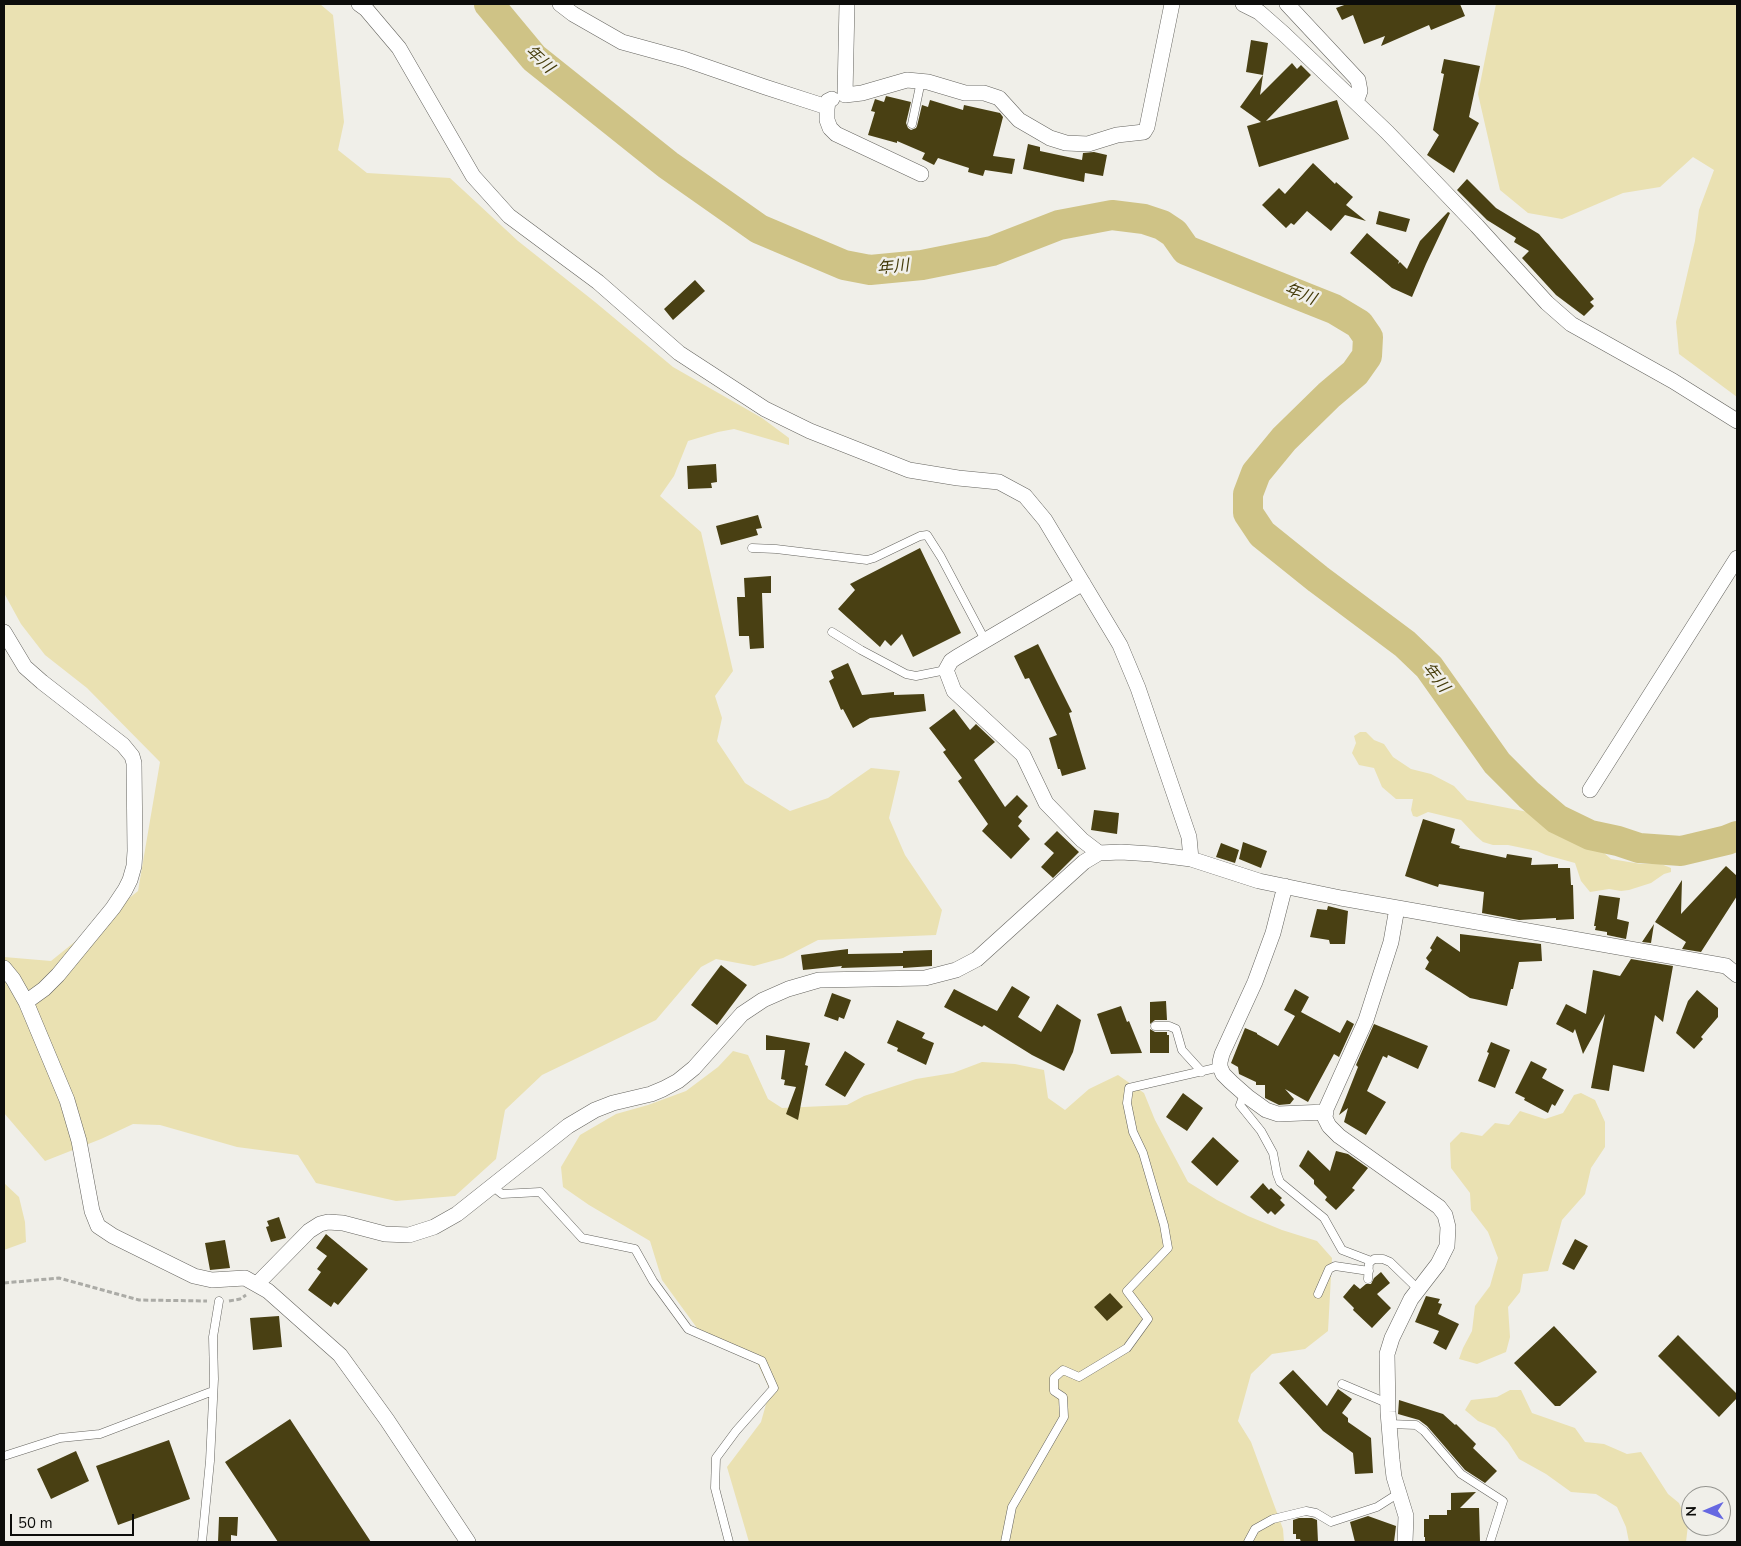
<!DOCTYPE html>
<html>
<head>
<meta charset="utf-8">
<style>
	body { margin:0 }
	#map { position:relative; width:1741px; height:1546px; overflow:hidden; background:#f0efe9; font-family:"Nunito Sans",sans-serif }
	canvas { display:block }
	.frame { position:absolute; inset:0; border:5px solid #0d0d0b; pointer-events:none }
	.north { position:absolute; left:1681px; top:1486px; width:50px; height:50px; box-sizing:border-box; background:#f0efe9; border:1px solid #959590; border-radius:50%; rotate:269deg; font-size:14px; font-weight:700; line-height:20px; text-align:center; color:#0d0d0b }
	.north::after { content:''; display:block; margin:auto; width:18px; height:22px; background:#6668e1; clip-path:polygon(50% 0,100% 100%,50% 72%,0 100%) }
	.scale { position:absolute; left:10px; top:1514px; width:124px; height:22px; box-sizing:border-box; border:2px solid #0d0d0b; border-top:0; padding-left:6px; font-size:15px; line-height:18px; white-space:nowrap; color:#0d0d0b; -webkit-text-stroke:4px #f0efe9; paint-order:stroke }
</style>
</head>
<body>
<div id="map">
<canvas width="1741" height="1546"></canvas>
<div class="frame"></div>
<div class="north">N</div>
<div class="scale">50 m</div>
</div>
<script>
const context = document.querySelector('canvas').getContext('2d');
context.lineJoin = 'round';
function fillPath(path, color) { context.fillStyle = color; context.fill(path, 'evenodd'); }
const poly = rows => new Path2D(rows.map(r => 'M' + r).join(''));
function strokePath(path, color, width, dash) { context.strokeStyle = color; context.lineWidth = width; context.lineCap = dash ? 'butt' : 'round'; context.setLineDash(dash || []); context.stroke(path); }
function label(font, color, halo, rows, align = 'center') {
  context.font = font + ' "Nunito Sans","Noto Sans JP",sans-serif'; context.lineWidth = 5; context.setLineDash([]); context.textBaseline = 'middle'; context.strokeStyle = halo; context.fillStyle = color; for (const [text, x, y, turn = 0] of rows) {
    context.save(); context.translate(x, y); context.rotate((+turn || 0) * Math.PI / 180); context.textAlign = isNaN(turn) ? turn : align; if (halo) context.strokeText(text, 0, 0); context.fillText(text, 0, 0); context.restore();
  }
}
fillPath(poly([
	[4,4,320,4,333,15,344,122,338,150,367,173,450,178,518,241,595,302,673,367,762,418,789,438,789,445,734,429,718,432,688,441,674,476,660,496,701,532,733,671,715,696,722,718,717,741,745,783,790,811,828,798,871,768,900,771,889,818,905,855,942,910,936,935,818,940,783,958,754,966,716,959,701,967,656,1020,542,1075,505,1110,496,1159,455,1196,396,1201,316,1183,298,1155,237,1147,160,1125,133,1124,101,1139,45,1161,4,1113,4,957,51,961,138,891,160,762,87,688,45,655,21,624,4,593],
	[1496,4,1737,4,1737,397,1679,354,1676,322,1695,241,1699,210,1714,170,1693,157,1660,187,1623,193,1562,219,1528,213,1500,190,1478,94],
	[1360,732,1366,732,1374,740,1384,744,1393,757,1411,769,1431,774,1454,786,1467,800,1528,812,1540,821,1574,840,1597,847,1611,859,1641,864,1661,864,1671,868,1671,872,1664,874,1651,883,1629,890,1621,891,1609,889,1590,892,1581,881,1575,863,1546,855,1537,851,1508,845,1493,845,1483,842,1476,836,1461,820,1428,812,1417,817,1413,816,1411,810,1413,799,1396,799,1382,787,1374,768,1359,765,1352,753,1356,743,1354,736],
	[733,1051,748,1055,768,1099,782,1108,847,1105,864,1096,916,1079,953,1073,982,1062,1015,1064,1044,1070,1048,1098,1065,1110,1089,1089,1118,1075,1144,1093,1155,1120,1188,1182,1217,1200,1248,1216,1282,1230,1317,1241,1332,1258,1328,1331,1305,1349,1272,1354,1251,1374,1238,1421,1251,1442,1283,1529,1284,1542,749,1542,727,1467,761,1422,770,1390,754,1356,697,1328,662,1280,650,1241,589,1205,563,1187,561,1167,580,1135,616,1114,648,1105,686,1091,718,1067],
	[1581,1093,1595,1100,1605,1122,1605,1147,1591,1168,1585,1194,1562,1220,1548,1271,1523,1274,1520,1292,1508,1307,1510,1337,1506,1352,1477,1364,1459,1359,1463,1348,1472,1331,1475,1306,1490,1286,1498,1258,1488,1232,1471,1210,1470,1193,1451,1168,1450,1143,1461,1132,1482,1136,1495,1123,1509,1125,1520,1111,1545,1119,1563,1113,1574,1095],
	[4,1183,19,1197,25,1222,26,1242,4,1250],
	[1510,1390,1521,1390,1532,1413,1575,1428,1585,1442,1604,1444,1627,1454,1641,1452,1668,1494,1679,1503,1688,1525,1686,1542,1629,1542,1626,1527,1617,1507,1596,1494,1571,1492,1546,1474,1519,1459,1508,1442,1495,1428,1478,1421,1465,1410,1471,1400,1497,1397]
]), '#eae1b2');
strokePath(poly([
	[489,4,534,58,668,165,759,229,844,265,870,270,922,265,992,251,1059,225,1112,215,1144,219,1162,225,1174,233,1186,250,1334,309,1359,324,1368,337,1367,356,1355,373,1329,395,1284,439,1256,473,1248,494,1248,513,1262,534,1318,579,1405,644,1429,667,1497,763,1529,795,1557,819,1590,835,1618,841,1639,848,1681,851,1727,840,1737,836]
]), '#cfc386', 30);
fillPath(poly([
	[1347,4,1460,4,1465,16,1431,30,1429,25,1381,46,1385,36,1364,44,1353,15,1342,20,1336,8],
	[1251,40,1268,43,1263,75,1246,72],
	[1444,59,1480,66,1469,117,1479,123,1454,173,1427,155,1439,135,1433,130,1444,74,1441,73],
	[1292,63,1297,69,1301,65,1311,75,1266,121,1337,100,1349,139,1259,167,1247,126,1261,122,1240,107,1263,75,1260,95],
	[886,96,911,102,906,123,908,128,911,130,916,128,917,126,922,105,928,107,930,100,963,110,964,105,1000,113,1003,117,993,156,1015,159,1012,174,985,170,983,176,968,172,969,168,938,158,934,165,922,159,925,153,897,141,897,143,868,135,875,112,871,111,875,99,884,102],
	[1028,144,1040,147,1040,151,1082,160,1083,153,1094,152,1107,155,1103,176,1085,173,1084,182,1023,169],
	[1313,163,1335,184,1336,182,1353,197,1346,205,1366,221,1345,215,1331,231,1307,211,1294,225,1291,223,1286,228,1262,205,1279,188,1285,194],
	[1467,179,1496,208,1539,234,1594,299,1590,302,1594,306,1584,316,1556,295,1522,258,1529,251,1514,242,1516,238,1487,220,1457,190],
	[1379,211,1410,219,1406,232,1376,224],
	[1448,212,1450,213,1426,264,1412,297,1392,288,1350,253,1367,233,1399,261,1398,264,1400,262,1407,269,1420,241],
	[695,280,705,291,673,320,664,309],
	[716,464,717,482,711,483,712,488,688,489,687,466],
	[758,515,762,528,756,529,758,535,721,545,716,526],
	[920,548,961,633,913,657,902,634,891,646,885,640,880,647,838,609,855,590,850,584],
	[771,576,771,593,762,593,764,648,750,649,749,636,739,636,737,597,745,597,744,578],
	[1038,644,1072,712,1069,713,1086,769,1062,776,1060,769,1058,769,1049,738,1057,735,1029,678,1025,679,1014,656],
	[848,663,862,695,894,692,894,695,924,694,926,711,870,718,853,728,843,709,841,710,829,681,834,678,831,671],
	[954,709,970,730,976,724,995,742,974,760,1005,807,1017,795,1028,806,1018,817,1022,821,1018,826,1030,839,1011,859,982,831,988,824,958,781,962,778,943,752,946,750,929,728],
	[1094,810,1119,813,1117,834,1091,830],
	[1423,819,1455,829,1451,843,1460,846,1459,848,1506,858,1507,854,1532,858,1531,865,1558,864,1558,868,1570,868,1571,885,1573,885,1574,919,1556,920,1556,918,1519,920,1482,913,1484,892,1439,884,1438,887,1405,876],
	[1057,831,1079,852,1053,878,1041,867,1054,853,1044,844],
	[1243,842,1267,851,1261,868,1239,859],
	[1221,843,1239,850,1235,863,1216,857],
	[1726,866,1737,876,1737,896,1701,952,1682,949,1686,942,1655,922,1682,880,1681,914],
	[1599,895,1620,898,1617,919,1629,922,1626,939,1607,935,1607,932,1595,930,1596,926,1594,926],
	[1328,906,1348,911,1345,944,1330,944,1329,940,1310,937,1317,909,1327,910],
	[1654,924,1651,943,1642,942],
	[1460,934,1541,944,1542,961,1519,962,1513,989,1511,989,1507,1006,1470,998,1425,969,1429,962,1426,958,1432,950,1430,948,1437,936,1460,952],
	[848,949,848,954,903,953,903,951,932,950,932,966,903,968,903,966,841,968,842,966,803,970,801,955],
	[1631,959,1673,966,1663,1022,1655,1015,1644,1072,1613,1065,1609,1091,1591,1088,1605,1014,1583,1054,1575,1029,1573,1033,1556,1024,1566,1004,1586,1014,1593,970,1620,976],
	[721,965,747,985,717,1025,691,1005],
	[1012,986,1030,997,1018,1017,1041,1032,1057,1004,1081,1020,1073,1052,1064,1071,1032,1055,984,1025,982,1027,944,1007,954,989,997,1011],
	[1295,989,1309,997,1301,1012,1340,1033,1347,1020,1354,1024,1339,1057,1334,1054,1308,1102,1285,1089,1294,1099,1290,1104,1279,1105,1265,1098,1265,1085,1256,1085,1256,1082,1239,1074,1238,1067,1231,1063,1245,1028,1257,1033,1257,1034,1278,1046,1295,1016,1284,1010],
	[1697,990,1718,1008,1718,1017,1701,1037,1703,1039,1694,1049,1676,1033,1688,1001],
	[832,993,851,1000,844,1019,839,1017,838,1021,824,1016],
	[1166,1001,1167,1020,1155,1020,1150,1024,1150,1002],
	[1121,1006,1127,1022,1129,1021,1142,1053,1111,1054,1097,1014],
	[897,1020,925,1033,922,1038,934,1043,926,1065,897,1051,898,1048,887,1043],
	[1374,1024,1428,1046,1418,1069,1388,1055,1387,1058,1383,1056,1367,1091,1386,1102,1366,1135,1344,1122,1348,1108,1339,1115,1358,1067,1356,1065],
	[1150,1029,1155,1032,1167,1032,1167,1035,1169,1035,1169,1053,1150,1053],
	[766,1035,810,1043,805,1065,808,1066,798,1120,786,1114,796,1087,784,1085,785,1080,781,1079,785,1050,766,1050],
	[1491,1042,1510,1050,1495,1088,1478,1081,1489,1053,1487,1052],
	[845,1051,865,1064,845,1097,825,1085],
	[1531,1061,1547,1069,1542,1078,1564,1090,1555,1106,1552,1104,1548,1113,1524,1100,1525,1098,1515,1093],
	[1183,1093,1203,1108,1187,1131,1166,1117],
	[1213,1137,1239,1161,1217,1186,1191,1162],
	[1308,1150,1330,1171,1336,1151,1348,1154,1368,1168,1352,1188,1355,1190,1336,1210,1325,1200,1327,1197,1314,1184,1314,1180,1299,1166],
	[1263,1183,1269,1190,1271,1188,1282,1198,1280,1200,1285,1205,1275,1215,1271,1211,1268,1214,1250,1197],
	[279,1217,286,1238,271,1242,266,1227,269,1226,267,1221],
	[326,1234,368,1269,338,1305,334,1302,331,1307,308,1290,321,1272,317,1269,327,1256,316,1248],
	[1575,1239,1588,1246,1574,1270,1562,1264],
	[225,1240,230,1268,210,1270,205,1243],
	[1381,1272,1390,1283,1377,1294,1391,1308,1372,1328,1353,1310,1354,1308,1343,1297,1354,1284,1360,1289,1366,1284,1371,1284,1374,1278],
	[1110,1293,1123,1307,1107,1321,1094,1307],
	[1426,1296,1440,1299,1438,1303,1442,1304,1438,1314,1459,1324,1446,1350,1433,1343,1439,1331,1415,1322],
	[279,1316,282,1347,253,1350,250,1318],
	[1554,1326,1597,1372,1560,1406,1555,1406,1514,1363],
	[1678,1335,1737,1394,1737,1398,1719,1417,1658,1356],
	[1293,1370,1327,1406,1338,1389,1352,1399,1342,1413,1348,1418,1348,1422,1371,1438,1373,1473,1355,1474,1353,1453,1323,1431,1279,1383],
	[1399,1400,1443,1414,1455,1425,1456,1424,1476,1444,1473,1448,1497,1471,1485,1483,1465,1470,1427,1426,1419,1420,1398,1414],
	[290,1419,334,1486,371,1542,278,1542,263,1519,225,1462],
	[169,1440,190,1499,118,1525,96,1466],
	[76,1451,89,1481,51,1499,37,1469],
	[1476,1492,1460,1508,1479,1508,1480,1542,1425,1542,1425,1537,1424,1537,1424,1519,1429,1519,1429,1515,1447,1515,1447,1510,1451,1510,1451,1493],
	[1368,1516,1396,1526,1394,1542,1355,1542,1350,1522],
	[219,1517,238,1517,237,1536,231,1535,231,1542,218,1542],
	[1299,1518,1312,1518,1317,1520,1318,1542,1301,1542,1300,1539,1296,1539,1296,1534,1293,1534,1293,1520]
]), '#494013');
const lane = poly([
	[912,124,921,81],
	[752,548,776,549,867,560,874,558,920,536,927,535,941,557,985,640],
	[832,632,861,650,906,674,916,676,946,670],
	[1155,1026,1169,1026,1176,1029,1182,1050,1202,1072],
	[1244,1094,1240,1105,1261,1131,1273,1153,1277,1174,1280,1182,1324,1218,1342,1250,1371,1261],
	[492,1186,502,1194,540,1192,582,1238,635,1249,653,1281,688,1329,762,1361,774,1388,736,1431,716,1458,715,1488,729,1542],
	[1368,1279,1369,1263,1374,1259,1383,1259,1390,1262,1418,1289],
	[1318,1294,1329,1269,1335,1266,1369,1271],
	[1342,1384,1387,1403],
	[1389,1424,1416,1425,1424,1431,1461,1474,1503,1501,1490,1542],
	[4,1456,60,1438,100,1434,213,1391],
	[202,1542,210,1461,214,1379,213,1337,219,1301],
	[1005,1542,1012,1507,1064,1417,1063,1397,1054,1391,1054,1378,1063,1370,1079,1377,1127,1348,1148,1319,1127,1291,1168,1248,1164,1225,1143,1153,1133,1132,1127,1103,1129,1088,1220,1067],
	[1248,1542,1255,1529,1273,1519,1306,1511,1316,1513,1331,1522,1377,1507,1399,1493]
]);
const street = poly([
	[359,4,366,9,399,48,473,176,509,216,598,282,679,353,765,409,810,431,909,470,958,478,999,482,1025,496,1045,520,1120,645,1138,688,1189,837,1191,859],
	[560,4,573,14,622,42,684,59,765,87,827,107],
	[847,4,845,95,862,93,907,80,928,82,965,93,984,93,999,98,1019,120,1050,138,1066,143,1088,144,1117,135,1144,132,1147,127,1172,4],
	[1243,4,1259,12,1284,34,1387,132,1477,226,1547,303,1571,324,1673,381,1737,421],
	[1287,4,1358,80,1360,91,1356,102],
	[832,99,828,101,827,109,827,120,830,128,836,134,921,174],
	[1083,583,957,657,951,661,946,670,954,691,1023,755,1046,803,1082,840,1099,853],
	[4,632,25,667,42,682,123,745,132,756,134,763,135,851,134,866,130,880,125,890,113,908,58,975,44,989,26,1002],
	[1590,790,1737,558],
	[1285,886,1273,933,1255,982,1222,1054,1220,1062,1220,1067,1223,1074,1231,1082,1248,1097,1266,1110,1278,1114,1326,1112],
	[1397,908,1391,942,1366,1020,1326,1109,1325,1118,1329,1126,1339,1136,1439,1207,1445,1215,1448,1227,1447,1246,1438,1264,1411,1299,1392,1338,1387,1354,1388,1412,1392,1460,1394,1477,1406,1516,1405,1542],
	[4,968,13,979,26,1002,67,1100,79,1141,92,1211,98,1226,113,1236,194,1276,212,1280,245,1278,268,1291,340,1355,387,1420,468,1542],
	[257,1284,309,1231,320,1224,328,1222,343,1223,385,1234,409,1235,434,1227,457,1214,568,1126,595,1110,613,1103,651,1094,663,1089,678,1081,694,1068,742,1014,763,1000,788,989,819,980,925,978,956,970,977,959,1084,862,1099,853,1121,852,1152,854,1191,859,1259,881,1341,898,1726,966,1737,975]
]);
strokePath(lane, '#65645f', 9);
strokePath(street, '#65645f', 16);
strokePath(poly([
	[4,1283,59,1278,139,1300,207,1301],
	[229,1301,240,1299,246,1295]
]), '#ababa6', 3, [5, 2.5]);
strokePath(lane, '#fff', 8);
strokePath(street, '#fff', 15);
label('italic 16px', '#453c0b', '#f0efe9', [
	["年川",539,60,43],
	["年川",893,268,-6],
	["年川",1300,295,22],
	["年川",1435,678,52]
]);
</script>
</body>
</html>
